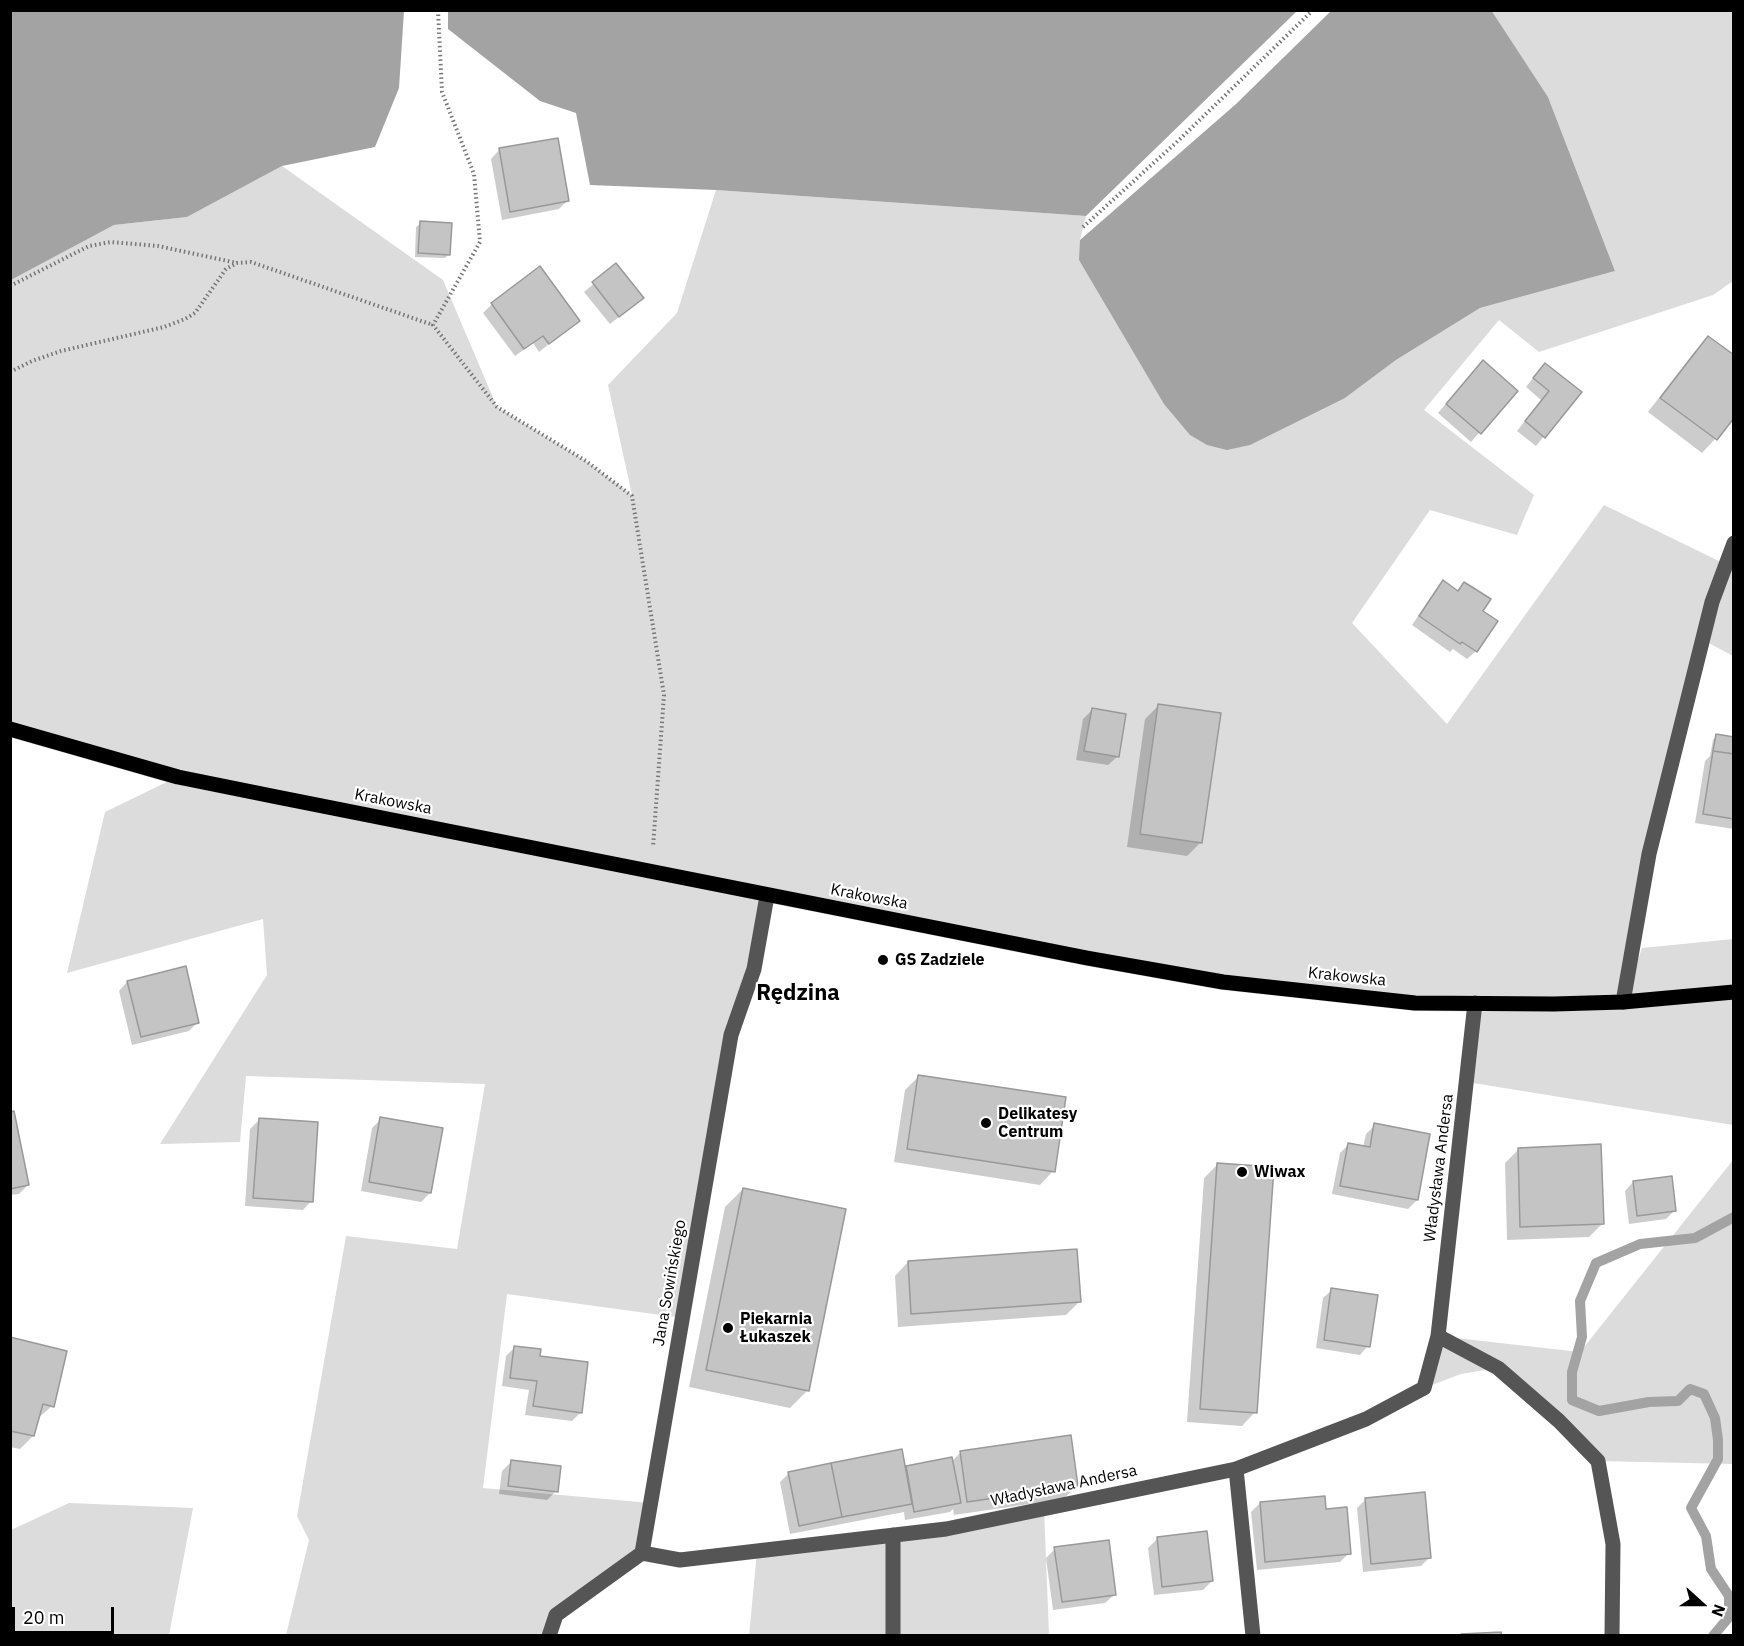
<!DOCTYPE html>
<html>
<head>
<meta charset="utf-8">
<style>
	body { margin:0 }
	#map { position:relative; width:1744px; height:1646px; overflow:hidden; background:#fff; font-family:"IBM Plex Sans",sans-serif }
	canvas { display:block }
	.frame { position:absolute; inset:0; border:12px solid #000; pointer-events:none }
	.north { position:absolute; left:1672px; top:1574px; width:60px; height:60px; -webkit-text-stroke:4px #fff; paint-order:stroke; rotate:111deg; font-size:16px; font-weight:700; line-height:24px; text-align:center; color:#000 }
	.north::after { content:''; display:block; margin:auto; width:21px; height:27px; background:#000; clip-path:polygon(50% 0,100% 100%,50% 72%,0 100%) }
	.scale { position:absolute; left:12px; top:1607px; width:102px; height:27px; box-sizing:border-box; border:3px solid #000; border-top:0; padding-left:8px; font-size:18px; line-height:21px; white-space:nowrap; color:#000; -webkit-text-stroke:4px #fff; paint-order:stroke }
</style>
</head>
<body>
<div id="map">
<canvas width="1744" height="1646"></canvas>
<div class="frame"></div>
<div class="north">N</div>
<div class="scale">20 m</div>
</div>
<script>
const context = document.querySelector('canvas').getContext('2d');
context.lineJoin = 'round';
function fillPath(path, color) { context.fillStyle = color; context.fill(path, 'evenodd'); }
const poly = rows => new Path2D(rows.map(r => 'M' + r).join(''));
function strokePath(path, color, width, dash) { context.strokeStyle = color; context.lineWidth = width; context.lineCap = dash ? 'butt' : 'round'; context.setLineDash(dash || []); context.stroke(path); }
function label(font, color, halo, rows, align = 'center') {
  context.font = font + ' "IBM Plex Sans",sans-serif'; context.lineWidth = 4.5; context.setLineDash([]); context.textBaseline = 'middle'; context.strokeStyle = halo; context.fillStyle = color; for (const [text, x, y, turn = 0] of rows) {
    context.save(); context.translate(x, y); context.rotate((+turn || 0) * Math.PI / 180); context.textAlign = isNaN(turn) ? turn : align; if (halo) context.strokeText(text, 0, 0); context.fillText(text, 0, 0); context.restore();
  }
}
fillPath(poly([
	[1491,11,1733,11,1733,281,1713,295,1539,352,1499,320,1424,410,1534,495,1517,535,1430,510,1352,623,1447,724,1604,505,1725,564,1733,544,1733,656,1703,640,1625,997,1642,948,1733,939,1733,1125,1467,1082,1474,1004,1341,995,767,896,740,1008,683,1318,507,1294,483,1488,650,1503,642,1553,556,1615,549,1635,286,1635,309,1540,297,1516,346,1236,457,1249,485,1084,246,1076,240,1142,160,1144,267,975,263,919,67,973,105,812,177,777,11,729,11,280,114,225,187,217,282,166,443,280,497,407,586,461,632,495,608,385,677,313,716,190,1086,216,1080,240,1345,398,1396,360,1480,308,1615,271,1548,97],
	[1733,1160,1733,1464,1598,1461,1498,1368,1461,1374,1424,1388,1438,1336,1580,1352],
	[69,1503,193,1508,169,1635,11,1635,11,1530],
	[1044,1508,1049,1635,749,1636,757,1551]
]), '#dcdcdc');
fillPath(poly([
	[11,10,404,11,399,88,375,147,282,166,187,217,114,225,11,280],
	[1491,10,1548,97,1615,271,1480,308,1396,360,1345,398,1250,445,1227,450,1207,445,1190,435,1164,404,1079,260,1080,240,1236,104,1331,11],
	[448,11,448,10,1297,11,1086,216,716,190,590,185,576,113,540,101,448,29]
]), '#a3a3a3');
fillPath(poly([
	[499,150,567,201,559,209,502,220,491,159],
	[421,223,449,254,445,258,415,257,416,227],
	[616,265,633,306,610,324,584,292],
	[492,304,578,321,539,352,533,343,515,356,483,313],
	[1708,338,1734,416,1715,439,1702,453,1648,412,1695,351],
	[1474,371,1516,391,1471,442,1438,413],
	[1537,373,1580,392,1536,446,1517,431,1541,400,1526,387],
	[1443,582,1457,591,1465,584,1481,611,1476,651,1467,659,1453,649,1450,652,1412,625,1435,591],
	[1159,705,1201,842,1187,856,1127,847,1145,719],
	[1092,710,1117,757,1108,765,1076,760,1083,719],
	[1717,735,1734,738,1734,829,1695,823,1705,761,1710,756,1713,740],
	[127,982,198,1022,189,1031,132,1045,119,991],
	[919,1076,1053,1171,1040,1185,894,1162,905,1090],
	[10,1113,28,1185,19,1194,10,1195],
	[381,1119,430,1193,421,1202,361,1191,372,1128],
	[259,1120,311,1201,303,1210,245,1206,250,1129],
	[1375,1125,1417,1200,1408,1209,1332,1194,1340,1153,1349,1144,1363,1147,1366,1134],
	[1519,1149,1603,1223,1589,1237,1507,1240,1505,1163],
	[1217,1165,1255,1412,1242,1426,1187,1422,1204,1178],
	[1633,1182,1675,1210,1666,1219,1629,1224,1625,1191],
	[743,1189,808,1390,790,1408,689,1387,725,1207],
	[908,1262,1079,1302,1066,1315,898,1327,895,1276],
	[1332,1290,1368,1346,1360,1355,1316,1348,1323,1298],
	[10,1339,52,1406,37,1419,33,1436,20,1449,10,1447],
	[515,1347,538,1358,581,1412,572,1421,525,1415,529,1390,502,1386,506,1356],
	[961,1452,1077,1486,1063,1499,954,1515,953,1509,950,1512,905,1520,904,1512,790,1534,780,1482,789,1473,905,1468,951,1459,952,1461],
	[511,1462,556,1491,547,1500,499,1494,502,1471],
	[1366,1499,1430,1557,1421,1566,1363,1572,1357,1508],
	[1260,1503,1325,1511,1349,1553,1340,1562,1257,1570,1251,1512],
	[1157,1539,1212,1581,1203,1590,1154,1595,1148,1548],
	[1055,1549,1114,1595,1105,1603,1053,1610,1046,1558]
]), '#0003');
strokePath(poly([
	[1713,1636,1729,1617,1729,1596,1711,1569,1706,1536,1691,1508,1718,1459,1718,1440,1715,1418,1704,1394,1690,1389,1678,1401,1649,1402,1599,1411,1572,1400,1572,1372,1582,1337,1580,1301,1596,1263,1640,1244,1695,1238,1734,1217]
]), '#a3a3a3', 10);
const building = poly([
	[558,138,569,201,510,212,499,148,558,138],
	[420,221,452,223,450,255,418,253,420,221],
	[616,263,644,298,619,317,592,282,616,263],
	[540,266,580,321,549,344,543,336,524,349,491,303,540,266],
	[1708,336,1734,355,1734,418,1717,440,1660,398,1708,336],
	[1483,360,1518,391,1481,434,1446,404,1483,360],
	[1545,363,1582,392,1545,438,1525,421,1549,391,1533,378,1545,363],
	[1443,580,1458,591,1464,582,1491,599,1483,611,1498,621,1477,652,1462,642,1460,644,1419,616,1443,580],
	[1158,704,1221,713,1202,843,1140,834,1158,704],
	[1092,708,1126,714,1119,757,1084,751,1092,708],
	[1716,734,1734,737,1734,754,1713,751,1716,734],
	[1713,751,1734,754,1734,819,1703,814,1713,751],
	[186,966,199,1023,141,1037,127,981,186,966],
	[918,1075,1066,1097,1055,1172,907,1149,918,1075],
	[14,1111,29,1185,10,1189,10,1112,14,1111],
	[380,1117,443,1128,431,1193,369,1182,380,1117],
	[259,1118,318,1122,313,1202,253,1198,259,1118],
	[1374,1123,1430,1134,1418,1200,1340,1186,1348,1143,1370,1147,1374,1123],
	[1601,1144,1604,1224,1520,1227,1518,1148,1601,1144],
	[1217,1163,1274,1167,1257,1413,1200,1409,1217,1163],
	[1672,1176,1676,1211,1637,1216,1633,1181,1672,1176],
	[743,1188,846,1209,809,1391,706,1370,743,1188],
	[1077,1249,1081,1302,911,1314,908,1261,1077,1249],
	[1331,1288,1378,1295,1370,1347,1324,1340,1331,1288],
	[10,1337,67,1351,54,1407,43,1404,34,1436,10,1431,10,1337],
	[514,1346,541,1349,540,1356,588,1362,582,1413,533,1406,537,1381,510,1378,514,1346],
	[1071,1435,1078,1486,967,1502,960,1451,1071,1435],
	[902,1449,912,1504,842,1517,831,1463,902,1449],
	[952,1457,961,1503,914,1512,906,1466,952,1457],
	[511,1460,561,1466,558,1492,508,1486,511,1460],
	[831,1463,842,1517,799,1526,788,1472,831,1463],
	[1425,1492,1431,1558,1371,1564,1365,1498,1425,1492],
	[1325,1496,1326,1509,1347,1507,1351,1554,1265,1562,1260,1502,1325,1496],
	[1207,1531,1213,1581,1162,1587,1157,1537,1207,1531],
	[1109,1540,1116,1595,1062,1602,1054,1547,1109,1540],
	[1501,1632,1502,1636,1462,1636,1461,1634,1501,1632]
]);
fillPath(building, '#c4c4c4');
strokePath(building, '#999', 1.5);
const major = poly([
	[10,729,178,777,277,797,1087,958,1223,982,1415,1003,1554,1004,1623,1002,1734,992]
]);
strokePath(major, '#dbdbdb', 16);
strokePath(poly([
	[438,10,442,92,474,174,480,242,433,325,497,407,586,461,632,496,664,695,653,847],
	[1083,227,1179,140,1313,10],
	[10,286,89,246,111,242,158,246,237,263],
	[10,372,32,361,61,351,164,327,185,319,195,313,226,269,237,263,251,262,433,325]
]), '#777', 4, [1.5, 3]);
strokePath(poly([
	[1623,1002,1649,854,1712,602,1734,543],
	[1438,1336,1498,1368,1559,1421,1598,1461,1613,1544,1612,1636],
	[1236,1469,1253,1636],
	[893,1535,893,1636],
	[642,1553,680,1560,946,1529,1236,1469,1366,1419,1424,1388,1438,1336,1475,1003],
	[549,1636,556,1615,642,1553,731,1035,754,969,767,896]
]), '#555', 15);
strokePath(major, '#000', 15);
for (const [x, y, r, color] of [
	[883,960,6,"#000"],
	[986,1123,6,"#000"],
	[1242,1172,6,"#000"],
	[728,1328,6,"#000"]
]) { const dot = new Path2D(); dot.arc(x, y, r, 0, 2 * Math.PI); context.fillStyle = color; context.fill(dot); strokePath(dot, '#fff', 2); }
label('16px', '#000', '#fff', [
	["Krakowska",393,802,11],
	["Krakowska",869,897,11],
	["Krakowska",1347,977,6],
	["Władysława Andersa",1439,1168,-83],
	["Jana Sowińskiego",670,1283,-80],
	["Władysława Andersa",1064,1486,-12]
]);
label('bold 16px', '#000', '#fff', [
	["GS Zadziele",895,960],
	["Delikatesy",998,1114],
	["Centrum",998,1132],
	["Wiwax",1254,1172],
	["Piekarnia",740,1319],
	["Łukaszek",740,1337]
], 'left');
label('bold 22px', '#000', '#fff', [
	["Rędzina",798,994]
]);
</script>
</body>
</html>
